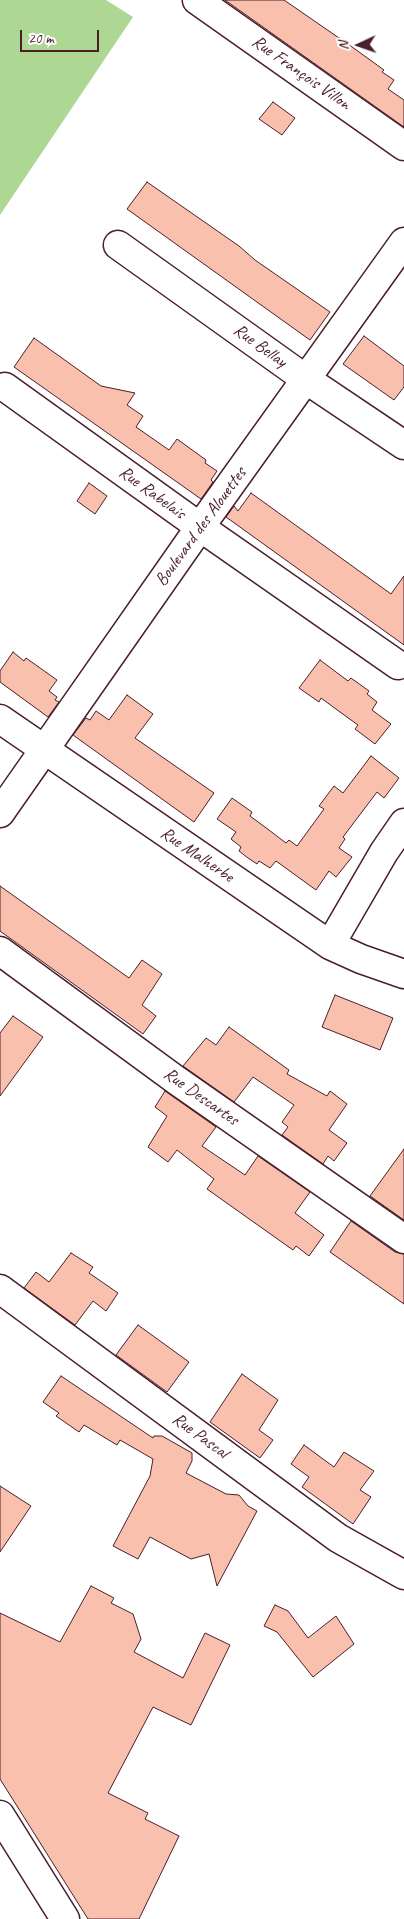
<!DOCTYPE html>
<html>
<head>
<meta charset="utf-8">
<style>
	body { margin:0 }
	#map { position:relative; width:404px; height:1919px; overflow:hidden; background:#fff; font-family:Caveat,sans-serif }
	canvas { display:block }
	.north { position:absolute; left:334px; top:20px; width:50px; height:50px; -webkit-text-stroke:4px #fff; paint-order:stroke; rotate:267deg; font-size:14px; font-weight:700; line-height:20px; text-align:center; color:#4a1f2b }
	.north::after { content:''; display:block; margin:auto; width:18px; height:22px; background:#4a1f2b; clip-path:polygon(50% 0,100% 100%,50% 72%,0 100%) }
	.scale { position:absolute; left:20px; top:30px; width:79px; height:22px; box-sizing:border-box; border:2px solid #4a1f2b; border-top:0; padding-left:6px; font-size:15px; line-height:18px; white-space:nowrap; color:#4a1f2b; -webkit-text-stroke:4px #fff; paint-order:stroke }
</style>
</head>
<body>
<div id="map">
<canvas width="404" height="1919"></canvas>
<div class="north">N</div>
<div class="scale">20 m</div>
</div>
<script>
const context = document.querySelector('canvas').getContext('2d');
context.lineJoin = 'round';
function fillPath(path, color) { context.fillStyle = color; context.fill(path, 'evenodd'); }
const poly = rows => new Path2D(rows.map(r => 'M' + r).join(''));
function strokePath(path, color, width, dash) { context.strokeStyle = color; context.lineWidth = width; context.lineCap = dash ? 'butt' : 'round'; context.setLineDash(dash || []); context.stroke(path); }
function label(font, color, halo, rows, align = 'center') {
  context.font = font + ' Caveat,sans-serif'; context.lineWidth = 4; context.setLineDash([]); context.textBaseline = 'middle'; context.strokeStyle = halo; context.fillStyle = color; for (const [text, x, y, turn = 0] of rows) {
    context.save(); context.translate(x, y); context.rotate((+turn || 0) * Math.PI / 180); context.textAlign = isNaN(turn) ? turn : align; if (halo) context.strokeText(text, 0, 0); context.fillText(text, 0, 0); context.restore();
  }
}
fillPath(poly([
	[0,0,106,0,133,17,0,215]
]), '#afd794');
const building = poly([
	[225,0,284,0,355,49,384,70,382,72,394,80,388,89,404,100,404,127,225,0],
	[273,102,295,118,282,135,259,119,273,102],
	[147,182,239,246,255,260,330,312,310,340,127,209,147,182],
	[364,336,404,366,404,387,394,400,343,364,364,336],
	[34,338,101,386,135,393,127,405,143,416,136,427,169,450,177,439,206,460,205,463,217,471,211,480,213,482,201,499,14,367,34,338],
	[89,483,107,496,95,514,77,501,89,483],
	[251,493,391,594,404,576,404,645,226,517,234,506,238,511,251,493],
	[13,652,24,661,26,658,57,680,49,691,57,697,55,700,59,702,48,717,0,682,0,671,13,652],
	[320,660,348,681,351,678,369,691,367,694,377,702,372,710,391,724,375,744,355,729,358,725,340,712,321,698,319,702,299,688,320,660],
	[127,695,153,714,135,738,214,793,194,822,73,735,86,718,90,720,96,711,109,720,127,695],
	[371,756,399,778,384,798,377,792,343,837,345,839,339,848,352,857,336,877,329,871,316,890,276,861,270,868,259,861,257,864,248,858,239,851,241,847,231,839,236,832,217,819,232,798,252,812,250,816,265,827,286,843,289,840,297,846,324,809,319,806,334,786,343,793,371,756],
	[0,886,129,978,142,960,162,974,142,1005,156,1016,143,1034,0,931,0,886],
	[335,995,393,1018,380,1050,322,1027,335,995],
	[13,1016,43,1037,0,1096,0,1033,13,1016],
	[229,1027,289,1070,287,1074,327,1096,330,1091,347,1104,329,1130,347,1143,334,1161,328,1156,323,1164,282,1135,288,1127,282,1122,294,1105,253,1077,234,1102,183,1066,206,1038,216,1045,229,1027],
	[165,1091,216,1127,202,1146,245,1175,258,1156,310,1192,295,1213,324,1235,309,1256,296,1246,293,1250,207,1189,214,1179,177,1150,168,1162,148,1147,167,1116,155,1107,165,1091],
	[404,1149,404,1220,370,1196,404,1149],
	[351,1221,395,1252,404,1254,404,1304,330,1252,351,1221],
	[71,1253,93,1267,89,1273,118,1293,106,1311,93,1301,75,1325,24,1288,36,1272,49,1282,71,1253],
	[138,1325,189,1362,167,1392,116,1355,138,1325],
	[242,1374,278,1400,259,1430,273,1440,260,1458,210,1422,242,1374],
	[61,1376,153,1438,154,1436,162,1436,192,1453,192,1461,186,1473,226,1494,239,1495,248,1506,257,1511,217,1586,209,1554,191,1559,150,1537,138,1559,113,1546,150,1476,153,1459,120,1440,117,1445,84,1425,79,1432,56,1416,59,1413,43,1402,61,1376],
	[304,1445,334,1467,344,1452,374,1471,360,1490,371,1497,353,1524,302,1487,309,1477,291,1464,304,1445],
	[0,1486,31,1506,0,1552,0,1486],
	[91,1586,114,1598,111,1603,133,1614,141,1639,134,1652,183,1678,205,1633,230,1645,191,1725,153,1707,108,1793,148,1813,145,1819,179,1836,139,1919,88,1919,0,1779,0,1613,60,1642,91,1586],
	[275,1605,288,1611,308,1638,336,1616,354,1644,313,1677,277,1632,264,1626,275,1605]
]);
fillPath(building, '#f9c1ad');
strokePath(building, '#4a1f2b', 1);
const minor = poly([
	[197,0,404,146],
	[118,245,307,380,404,445],
	[5,387,200,527,398,665],
	[0,719,330,945,361,959,404,974],
	[0,813,200,527,404,242],
	[330,945,384,852,404,823],
	[0,951,176,1080,404,1239],
	[0,1289,338,1538,404,1575]
]);
const tertiary = poly([
	[0,1815,65,1919]
]);
strokePath(minor, '#4a1f2b', 31);
strokePath(tertiary, '#4a1f2b', 31);
strokePath(minor, '#fff', 28);
strokePath(tertiary, '#fff', 28);
label('18px', '#4a1f2b', '#fff', [
	["Rue François Villon",301,73,35],
	["Rue Bellay",260,346,36],
	["Rue Rabelais",152,493,36],
	["Boulevard des Alouettes",201,527,-54],
	["Rue Malherbe",197,855,34],
	["Rue Descartes",201,1097,35],
	["Rue Pascal",200,1436,36]
]);
</script>
</body>
</html>
